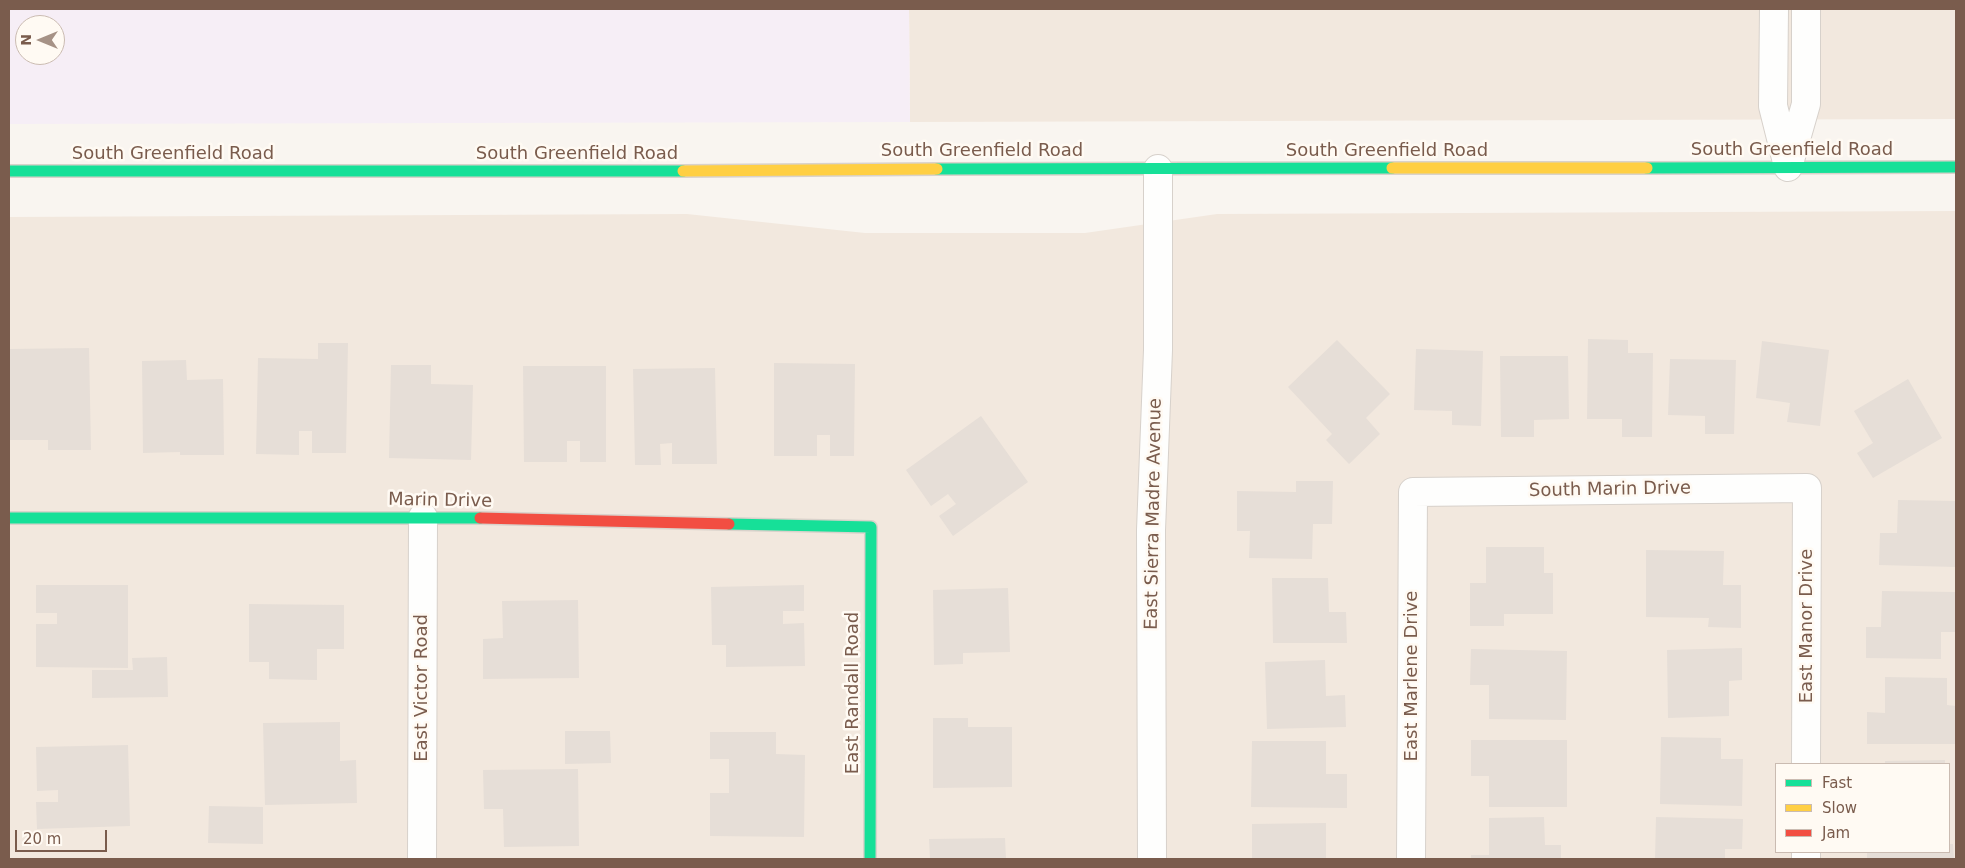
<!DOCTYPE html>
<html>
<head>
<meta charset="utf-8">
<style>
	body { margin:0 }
	#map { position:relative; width:1965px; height:868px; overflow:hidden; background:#f9f5f0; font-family:"DejaVu Sans",sans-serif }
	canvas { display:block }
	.frame { position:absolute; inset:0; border:10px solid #7a5c4d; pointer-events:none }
	.legend { position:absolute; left:1775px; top:763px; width:175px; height:90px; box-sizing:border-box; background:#fffaf3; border:1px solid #cabbb1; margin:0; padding:6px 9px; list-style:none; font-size:15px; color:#7a5c4d }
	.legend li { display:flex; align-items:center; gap:10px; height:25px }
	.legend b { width:25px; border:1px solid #cabbb1 }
	.north { position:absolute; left:15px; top:15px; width:50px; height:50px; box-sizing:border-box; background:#fffaf3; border:1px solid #cabbb1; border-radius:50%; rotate:270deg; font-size:14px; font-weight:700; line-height:20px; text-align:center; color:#7a5c4d }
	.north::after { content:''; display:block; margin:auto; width:18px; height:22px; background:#a69286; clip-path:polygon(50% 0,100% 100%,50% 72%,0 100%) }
	.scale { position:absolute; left:15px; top:830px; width:92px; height:22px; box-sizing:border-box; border:2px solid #7a5c4d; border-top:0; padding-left:6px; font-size:15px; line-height:18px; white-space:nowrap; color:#7a5c4d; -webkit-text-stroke:4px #fffaf3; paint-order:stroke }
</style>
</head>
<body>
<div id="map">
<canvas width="1965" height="868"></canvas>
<div class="frame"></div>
<ul class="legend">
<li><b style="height:6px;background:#16e098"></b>Fast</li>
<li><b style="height:6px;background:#ffcf43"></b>Slow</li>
<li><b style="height:6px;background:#f24e42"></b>Jam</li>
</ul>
<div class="north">N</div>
<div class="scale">20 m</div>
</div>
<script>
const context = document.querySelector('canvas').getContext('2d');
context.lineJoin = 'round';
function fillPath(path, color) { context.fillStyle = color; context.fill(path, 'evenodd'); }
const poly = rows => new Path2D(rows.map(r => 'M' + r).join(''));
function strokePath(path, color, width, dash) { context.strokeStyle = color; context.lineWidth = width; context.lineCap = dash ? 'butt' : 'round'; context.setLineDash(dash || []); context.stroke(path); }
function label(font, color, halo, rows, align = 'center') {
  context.font = font + ' "DejaVu Sans",sans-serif'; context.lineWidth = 5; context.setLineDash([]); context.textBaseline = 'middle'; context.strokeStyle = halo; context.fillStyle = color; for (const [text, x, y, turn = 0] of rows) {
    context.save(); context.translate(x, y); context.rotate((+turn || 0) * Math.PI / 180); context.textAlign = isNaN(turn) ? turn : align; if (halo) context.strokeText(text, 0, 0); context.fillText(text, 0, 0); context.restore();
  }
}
fillPath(poly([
	[909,9,1956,9,1956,119,910,122],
	[1956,211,1956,859,9,859,9,217,687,214,865,233,1085,233,1217,214],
	[1776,764,1949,764,1949,852,1776,852]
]), '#f2e8de');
fillPath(poly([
	[9,9,909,9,910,122,9,124],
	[25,25,55,25,55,55,25,55]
]), '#f6eef6');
fillPath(poly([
	[1588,339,1628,340,1628,353,1653,353,1652,437,1622,437,1622,419,1587,419],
	[1337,340,1390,394,1366,418,1380,434,1349,464,1326,440,1332,434,1288,387],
	[1762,341,1829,350,1820,426,1787,422,1790,403,1756,398],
	[318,343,348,343,346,453,312,453,312,431,299,431,299,455,256,454,258,358,318,359],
	[89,348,91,450,48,450,48,440,9,440,9,349],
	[1416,349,1483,351,1481,426,1452,425,1452,411,1414,410],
	[1500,356,1568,356,1569,419,1534,420,1534,437,1501,437],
	[1670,359,1736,360,1734,434,1705,434,1705,416,1668,415],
	[186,360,187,380,223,379,224,455,180,455,180,452,143,453,142,361],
	[774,363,855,364,854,456,830,456,830,435,817,435,817,456,774,456],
	[391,365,431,365,431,384,473,385,471,460,389,458],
	[523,366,606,366,606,462,580,462,580,441,567,441,567,462,524,462],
	[715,368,717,464,672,464,672,443,660,444,661,465,635,465,633,369],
	[1908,379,1942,438,1873,478,1857,453,1873,443,1854,411],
	[981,416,1028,482,953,536,939,516,956,504,948,494,931,506,906,470],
	[1296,481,1333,481,1332,524,1313,524,1312,559,1249,558,1250,531,1237,531,1237,491,1296,492],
	[1898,500,1956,501,1956,567,1879,565,1880,533,1897,533],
	[1486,547,1544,547,1544,573,1553,573,1553,614,1504,614,1504,626,1470,626,1470,583,1486,583],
	[1646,550,1724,551,1723,585,1741,585,1741,628,1708,627,1709,618,1646,617],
	[1272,578,1328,578,1329,612,1346,612,1347,643,1273,643],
	[36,585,128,585,128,668,36,667,36,624,57,624,57,613,36,613],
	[804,585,804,611,783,611,783,624,804,623,805,666,726,667,726,645,712,645,711,587],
	[1008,588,1010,652,963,653,963,664,934,665,933,590],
	[1882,591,1955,592,1955,632,1941,632,1941,659,1866,658,1866,627,1881,627],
	[578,600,579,678,483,679,483,639,503,638,502,601],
	[249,604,344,605,344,649,317,649,317,680,269,679,269,662,249,662],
	[1742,648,1742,680,1729,681,1729,716,1668,718,1667,650],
	[1471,649,1567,651,1566,720,1489,719,1489,685,1470,685],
	[167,657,168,697,92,698,92,670,133,670,132,658],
	[1325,660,1326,696,1345,695,1346,727,1267,729,1265,662],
	[1885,677,1947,678,1947,705,1956,706,1956,744,1867,744,1867,712,1885,713],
	[933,718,968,718,968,727,1012,727,1012,787,933,788],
	[340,722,340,761,356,760,357,803,265,805,263,723],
	[565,731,610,731,611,763,565,764],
	[710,732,776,732,776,754,805,755,804,837,710,836,710,793,729,793,729,759,710,759],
	[1661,737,1721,738,1721,759,1743,759,1742,806,1660,804],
	[1471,740,1567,740,1567,807,1489,807,1489,776,1471,776],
	[1252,741,1326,741,1326,774,1347,774,1347,808,1251,807],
	[128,745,130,826,37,829,36,802,58,802,58,790,37,791,36,747],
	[1945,760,1945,764,1885,764,1885,761],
	[578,769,579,846,504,847,503,809,484,809,483,770],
	[209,806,263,807,263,844,208,843],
	[1544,817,1545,845,1561,845,1561,859,1471,859,1471,855,1489,855,1489,818],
	[1656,817,1743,819,1742,849,1725,849,1725,859,1655,859],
	[1326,823,1326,859,1252,859,1252,824],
	[1005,838,1006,859,930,859,929,839],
	[1949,844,1953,844,1954,859,1867,859,1867,852,1949,852]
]), '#e6ded7');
const street = poly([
	[1774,9,1773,106,1788,166],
	[1788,167,1806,104,1806,9],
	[422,859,423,517],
	[1152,859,1151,530,1158,350,1158,169],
	[1411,859,1413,492,1807,488,1806,764],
	[1806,859,1806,852]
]);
const fast = poly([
	[1647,168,1956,167],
	[937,169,1392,168],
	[9,171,683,171],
	[9,518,480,518],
	[729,524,871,527,870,859]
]);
const slow = poly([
	[1392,168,1647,168],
	[683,171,937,169]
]);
const jam = poly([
	[480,518,729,524]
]);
strokePath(street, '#d7d1cb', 30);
strokePath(fast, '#d9d2cb', 14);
strokePath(slow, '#d9d2cb', 14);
strokePath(jam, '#d9d2cb', 14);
strokePath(street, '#fefefd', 28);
strokePath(fast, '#16e098', 11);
strokePath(slow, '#ffcf43', 11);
strokePath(jam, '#f24e42', 11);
label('18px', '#7a5c4d', '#fffaf3', [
	["South Greenfield Road",1792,150],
	["South Greenfield Road",982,151],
	["South Greenfield Road",1387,151],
	["South Greenfield Road",173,154],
	["South Greenfield Road",577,154],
	["South Marin Drive",1610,490,-1],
	["Marin Drive",440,501,1],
	["East Sierra Madre Avenue",1154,514,-89],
	["East Manor Drive",1807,626,-90],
	["East Marlene Drive",1412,676,-90],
	["East Victor Road",422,688,-90],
	["East Randall Road",853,693,-90]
]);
</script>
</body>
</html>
